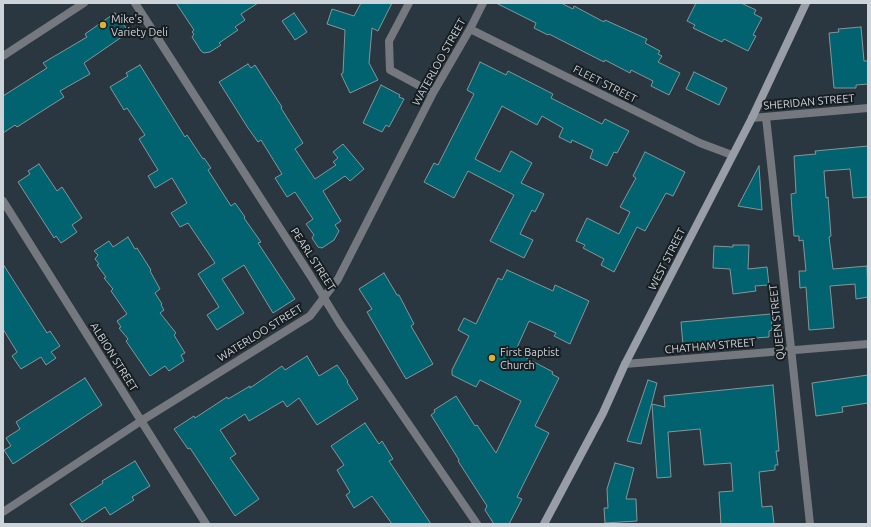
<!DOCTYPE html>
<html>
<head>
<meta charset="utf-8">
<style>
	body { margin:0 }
	#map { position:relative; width:871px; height:527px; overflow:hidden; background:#2a3740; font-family:Ubuntu,sans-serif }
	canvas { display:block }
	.frame { position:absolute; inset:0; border:4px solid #ccd4da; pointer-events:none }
</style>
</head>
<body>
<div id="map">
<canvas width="871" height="527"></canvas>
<div class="frame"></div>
</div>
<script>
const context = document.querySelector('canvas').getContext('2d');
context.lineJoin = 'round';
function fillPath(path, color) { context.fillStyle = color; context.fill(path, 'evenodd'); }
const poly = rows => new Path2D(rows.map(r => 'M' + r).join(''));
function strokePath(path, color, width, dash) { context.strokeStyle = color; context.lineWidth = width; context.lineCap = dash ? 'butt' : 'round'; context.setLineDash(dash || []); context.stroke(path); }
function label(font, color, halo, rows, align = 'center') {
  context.font = font + ' Ubuntu,sans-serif'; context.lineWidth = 4; context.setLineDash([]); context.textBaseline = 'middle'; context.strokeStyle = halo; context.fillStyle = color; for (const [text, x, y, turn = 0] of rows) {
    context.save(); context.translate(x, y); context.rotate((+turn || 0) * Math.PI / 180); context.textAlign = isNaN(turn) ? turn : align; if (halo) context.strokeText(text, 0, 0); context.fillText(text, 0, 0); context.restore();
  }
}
const building = poly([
	[176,3,258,3,241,14,245,20,235,27,238,30,219,43,221,45,210,52,204,53,201,51,192,37,194,34,192,32,194,30,176,3],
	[361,3,392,3,378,31,372,28,369,63,378,80,350,93,341,74,343,73,345,30,327,24,332,9,354,16,361,3],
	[496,3,561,3,573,9,574,6,604,22,605,20,647,39,645,43,660,51,658,54,662,56,658,62,680,73,669,95,651,86,653,81,631,70,630,73,605,60,604,62,549,34,548,35,534,28,536,23,496,3],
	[696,3,741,3,756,10,754,14,762,18,753,35,756,36,748,51,724,39,722,42,693,28,695,25,687,21,696,3],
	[115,13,129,32,84,63,90,74,60,91,64,97,17,127,15,125,3,133,3,96,47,68,43,63,87,37,85,34,115,13],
	[294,13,307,32,295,40,282,21,294,13],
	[861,27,864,61,868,61,868,84,856,85,856,88,834,88,829,33,839,32,838,29,861,27],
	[480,62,506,75,508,71,553,94,551,98,602,124,605,119,629,131,617,153,614,152,607,166,590,158,593,150,572,140,571,143,559,137,563,128,542,116,537,125,502,106,475,159,500,172,511,151,532,163,521,183,544,194,535,212,532,210,520,234,533,240,524,258,490,241,514,195,468,171,454,198,424,182,434,163,438,165,474,94,467,90,480,62],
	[248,64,251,68,255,65,282,107,281,108,303,143,295,149,315,179,336,165,333,162,338,158,333,152,343,144,364,169,350,181,345,176,323,191,341,221,335,225,339,231,334,240,322,248,318,247,312,238,314,235,306,224,313,219,295,192,287,197,275,178,282,174,261,140,258,142,248,128,219,82,248,64],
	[140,65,185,137,187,135,203,159,204,158,211,168,208,170,231,206,235,203,245,217,244,218,261,242,258,243,295,299,273,313,244,265,222,279,244,313,217,330,207,315,219,307,198,274,215,263,188,223,180,227,171,213,187,203,172,178,155,188,148,176,158,170,139,139,145,135,127,108,124,110,110,87,128,76,126,73,140,65],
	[694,72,727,88,719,105,686,89,694,72],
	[381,85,400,95,399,97,404,99,389,127,386,125,382,132,363,123,381,85],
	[868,146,868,197,853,198,850,169,824,171,826,198,828,197,831,236,829,237,833,269,867,266,868,297,856,299,855,284,830,286,834,328,809,330,806,287,800,288,799,271,806,271,803,240,799,241,799,236,794,236,792,211,791,194,796,193,794,156,816,154,815,151,868,146],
	[645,152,685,172,673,196,666,193,645,231,637,227,614,272,601,265,604,259,583,248,585,245,576,241,587,218,619,234,630,212,620,207,636,178,633,176,645,152],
	[39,164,57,191,62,187,82,218,72,225,77,232,61,243,56,236,54,238,18,182,30,174,28,171,39,164],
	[759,166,762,210,738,206,759,166],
	[128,237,135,249,137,248,151,270,150,271,160,289,155,293,162,304,161,305,164,310,160,313,176,333,174,335,185,353,181,355,184,361,169,371,165,366,150,376,126,341,128,339,119,328,121,327,117,321,127,314,111,291,113,289,104,278,106,277,97,265,99,264,95,259,98,255,94,251,109,241,113,247,128,237],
	[733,245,749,245,748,269,767,267,769,285,755,286,756,291,733,294,730,269,713,268,714,246,733,247,733,245],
	[3,264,47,333,50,331,60,346,51,352,56,358,46,365,41,357,21,369,12,356,17,352,3,329,3,264],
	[507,270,553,291,555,285,589,301,570,344,554,336,556,333,529,321,515,352,553,372,552,374,559,378,535,426,549,433,517,497,522,499,509,524,494,524,485,510,487,506,458,461,459,460,431,415,435,412,434,410,456,396,475,426,477,425,496,453,521,401,480,380,476,387,452,375,452,370,469,336,458,330,464,318,476,324,498,278,502,280,507,270],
	[384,273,397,295,399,295,414,324,411,326,433,364,406,379,367,312,372,309,359,289,384,273],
	[771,314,772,330,769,331,769,337,715,341,715,342,683,346,681,322,771,314],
	[307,356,319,376,337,365,348,381,347,382,358,399,317,425,299,398,287,407,283,401,249,421,245,414,220,430,236,454,230,458,259,499,235,516,190,448,188,449,174,429,194,416,195,418,227,397,228,399,250,386,250,388,282,366,285,370,307,356],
	[868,375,868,403,842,407,843,412,816,416,812,383,868,375],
	[85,378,102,405,13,464,4,450,11,446,6,438,20,429,16,422,85,378],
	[648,380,657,383,641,444,627,441,648,380],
	[773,385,779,451,776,451,778,465,775,465,775,470,759,472,762,507,772,506,774,524,721,524,719,492,733,491,731,463,704,465,700,429,668,432,671,477,657,478,652,404,665,407,664,396,773,385],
	[365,423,379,444,382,441,393,459,389,461,431,524,392,524,372,496,354,508,346,495,350,492,337,470,344,465,331,446,365,423],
	[135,461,150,486,132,497,134,500,110,515,105,507,82,522,70,504,103,483,102,481,135,461],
	[615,463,634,468,626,499,636,499,637,521,605,523,604,508,608,508,607,489,615,463]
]);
fillPath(building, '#00636f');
strokePath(building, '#83979a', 1);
strokePath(poly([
	[135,3,310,275,340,324,477,524],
	[409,3,389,41,390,70,433,93],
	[470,29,700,143,732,155],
	[3,56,84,3],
	[766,117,810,524],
	[752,118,868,108],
	[3,201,206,524],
	[625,364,868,344],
	[3,512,141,421,310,316,338,279,433,93,470,29,483,3]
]), '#75787e', 8);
strokePath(poly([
	[544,524,603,413,625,364,752,118,806,3]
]), '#999da7', 8);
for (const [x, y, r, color] of [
	[103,25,4,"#ddb133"],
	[492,358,4,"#ddb133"]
]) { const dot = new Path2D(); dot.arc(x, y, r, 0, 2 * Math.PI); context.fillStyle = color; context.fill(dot); strokePath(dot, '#171d21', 1.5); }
label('11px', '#ccd4da', '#171d21', [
	["Mike's",111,19],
	["Variety Deli",111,32],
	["First Baptist",500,352],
	["Church",500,365]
], 'left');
label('11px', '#ccd4da', '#171d21', [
	["WATERLOO STREET",439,62,-61],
	["FLEET STREET",605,84,27],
	["SHERIDAN STREET",809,102,-5],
	["PEARL STREET",313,259,57],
	["WEST STREET",667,259,-63],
	["QUEEN STREET",777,322,-96],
	["WATERLOO STREET",260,333,-32],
	["CHATHAM STREET",710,346,-5],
	["ALBION STREET",114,357,58]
]);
</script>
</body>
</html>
